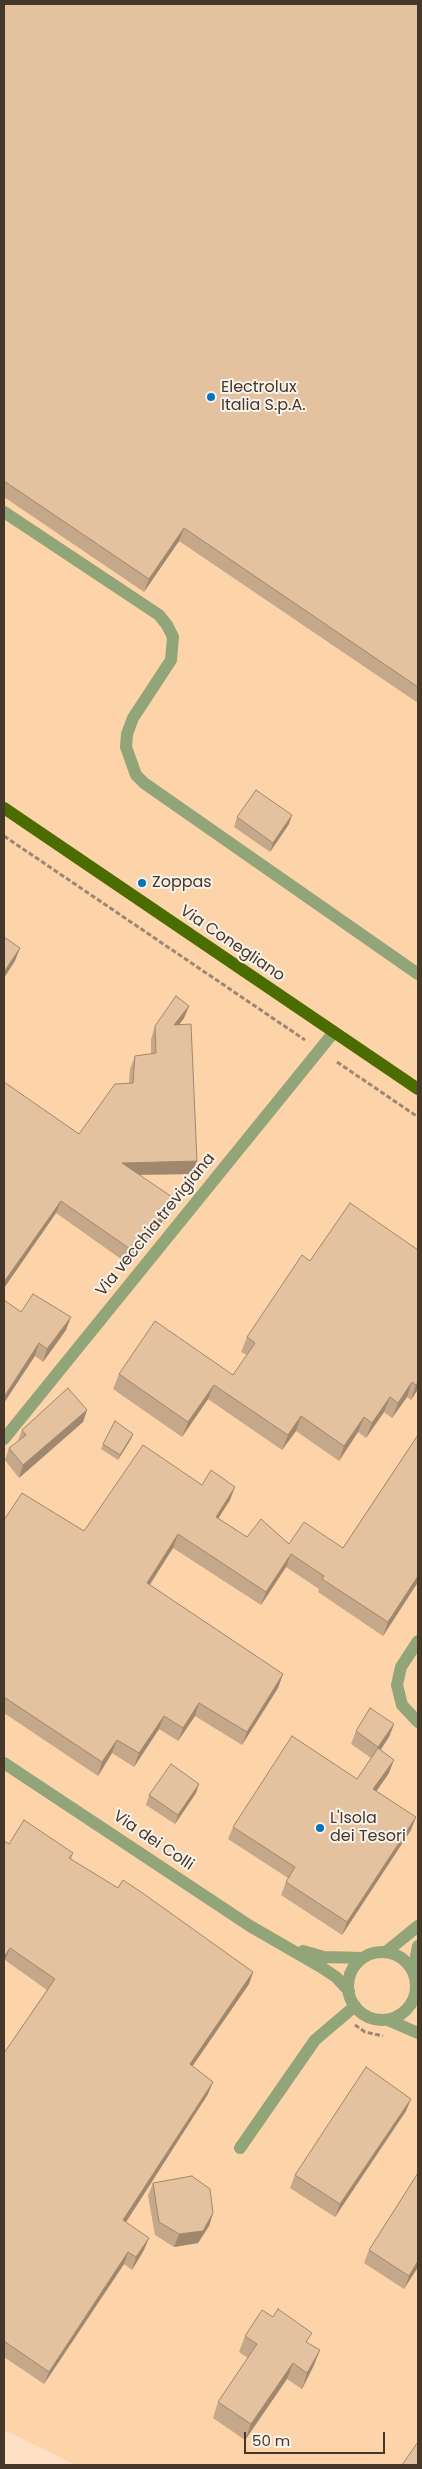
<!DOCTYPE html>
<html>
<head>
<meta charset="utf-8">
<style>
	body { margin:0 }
	#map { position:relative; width:422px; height:2469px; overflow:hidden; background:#fee1c4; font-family:Poppins,sans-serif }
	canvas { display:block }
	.frame { position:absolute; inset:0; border:5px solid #453729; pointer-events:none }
	.scale { position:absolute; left:244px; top:2432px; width:141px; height:22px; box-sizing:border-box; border:2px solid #453729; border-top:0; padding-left:6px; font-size:15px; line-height:18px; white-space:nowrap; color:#453729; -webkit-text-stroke:4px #faf3eb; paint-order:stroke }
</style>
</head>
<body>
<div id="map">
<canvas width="422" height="2469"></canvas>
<div class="frame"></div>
<div class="scale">50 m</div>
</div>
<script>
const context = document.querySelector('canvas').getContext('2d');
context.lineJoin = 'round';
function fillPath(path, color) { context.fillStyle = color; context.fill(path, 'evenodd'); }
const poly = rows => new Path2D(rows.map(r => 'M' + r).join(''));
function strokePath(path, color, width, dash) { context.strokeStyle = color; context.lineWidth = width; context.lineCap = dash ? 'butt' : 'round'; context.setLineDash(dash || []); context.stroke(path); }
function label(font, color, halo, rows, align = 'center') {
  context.font = font + ' Poppins,sans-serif'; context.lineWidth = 4; context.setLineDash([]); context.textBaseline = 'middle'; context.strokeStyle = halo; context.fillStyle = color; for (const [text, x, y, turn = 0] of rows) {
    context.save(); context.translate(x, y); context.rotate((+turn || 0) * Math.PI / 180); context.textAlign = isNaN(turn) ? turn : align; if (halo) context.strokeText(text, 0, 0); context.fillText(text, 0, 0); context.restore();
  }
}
fillPath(poly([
	[4,4,418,4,418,2465,76,2465,4,2430]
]), '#fdd4a9');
strokePath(poly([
	[4,836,305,1040],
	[337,1062,418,1117],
	[355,2025,365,2032,383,2036]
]), '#9c8772', 3, [5, 2.5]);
strokePath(poly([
	[4,512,159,615,167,625,173,637,171,660,133,718,127,734,126,747,136,775,144,783,418,974],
	[4,1439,334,1032],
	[418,1641,401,1667,397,1685,402,1705,418,1722],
	[4,1763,250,1926,321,1967,336,1977,349,1991],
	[303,1951,324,1957,363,1958],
	'348 1986a34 34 0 1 1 68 0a34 34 0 1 1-68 0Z',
	[386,1952,418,1926],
	[413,1971,418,1946],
	[388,2020,418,2033],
	[240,2148,315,2040,355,2006]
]), '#91a578', 12);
strokePath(poly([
	[4,808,418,1089]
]), '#4b6c01', 12);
fillPath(poly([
	[4,4,418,4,418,703,179,541,144,592,4,497],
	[237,817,289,824,270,852,234,827],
	[189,1006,184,1018,179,1025,192,1174,140,1175,170,1212,128,1264,56,1213,4,1288,4,1082,79,1134,129,1083,130,1069,135,1056,151,1054,151,1039,155,1026],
	[350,1203,418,1389,411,1400,407,1397,392,1418,384,1412,366,1438,358,1432,339,1461,296,1431,282,1450,208,1399,182,1437,113,1389,119,1374,233,1375,247,1355,241,1352,247,1337,310,1261],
	[21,1312,66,1330,43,1362,35,1356],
	[87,1410,83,1422,19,1478,5,1460,9,1448,18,1441,22,1430],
	[133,1434,131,1439,118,1460,101,1449,103,1444],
	[418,1435,418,1582,383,1636,318,1592,319,1589,286,1567,261,1605,173,1548,150,1585,283,1674,278,1688,242,1745,195,1716,178,1741,159,1729,134,1767,112,1753,98,1776,4,1713,4,1520,84,1531,202,1485,230,1500,218,1518,247,1537,289,1544,343,1548],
	[394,1724,389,1737,381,1750,389,1773,376,1791,411,1830,342,1935,281,1895,286,1882,288,1878,228,1839,233,1827,357,1779,371,1758,351,1744,356,1731],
	[196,1793,175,1824,146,1805,149,1795],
	[9,1844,73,1853,71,1859,253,1972,249,1984,192,2066,208,2094,126,2222,144,2250,132,2270,124,2264,44,2384,4,2357,4,2053,47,1990,5,1960],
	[406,2111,335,2217,290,2188,295,2175],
	[418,2173,418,2267,404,2289,364,2263,369,2250],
	[153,2183,213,2213,209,2226,198,2243,174,2247,155,2235,148,2196],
	[245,2336,308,2343,314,2365,302,2389,287,2379,245,2440,213,2418,218,2402,248,2358,239,2352]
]), '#c5a789');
fillPath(poly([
	[184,528,179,541,144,592,149,579],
	[292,815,289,824,270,852,273,843],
	[20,948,15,961,4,978,4,972],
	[189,1006,184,1018,169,1038,174,1025],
	[197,1161,192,1174,117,1175,122,1163],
	[175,1199,170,1212,128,1264,133,1251],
	[61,1201,56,1213,4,1288,4,1282],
	[71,1317,66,1330,43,1362,47,1349],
	[39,1343,35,1356,4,1403,4,1397],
	[412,1382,407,1397,392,1418,398,1403],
	[418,1382,418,1389,411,1400,416,1385],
	[214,1385,208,1399,182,1437,188,1422],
	[390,1397,384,1412,366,1438,372,1423],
	[87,1410,83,1422,19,1478,23,1465],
	[301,1416,296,1431,282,1450,288,1435],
	[364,1417,358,1432,339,1461,344,1446],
	[133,1434,131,1439,118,1460,120,1455],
	[235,1487,230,1500,211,1530,216,1517],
	[178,1534,173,1548,142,1596,147,1583],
	[291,1554,286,1567,261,1605,266,1592],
	[418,1576,418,1582,383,1636,388,1622],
	[283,1674,278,1688,242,1745,247,1732],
	[199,1703,195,1716,178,1741,183,1728],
	[164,1716,159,1729,134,1767,139,1753],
	[394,1724,389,1737,373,1760,378,1747],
	[117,1740,112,1753,98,1776,102,1762],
	[394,1760,389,1773,369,1802,373,1789],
	[199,1784,196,1793,175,1824,178,1815],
	[416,1817,411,1830,342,1935,347,1922],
	[10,1948,5,1960,4,1963,4,1957],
	[253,1972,249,1984,185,2077,190,2064],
	[213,2082,208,2094,119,2233,123,2220],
	[411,2099,406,2111,335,2217,340,2204],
	[213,2213,209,2226,198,2243,174,2247,179,2234],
	[149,2238,144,2250,132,2270,136,2257],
	[128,2252,124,2264,44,2384,49,2372],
	[418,2261,418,2267,404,2289,409,2276],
	[320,2350,314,2365,302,2389,307,2373],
	[293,2363,287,2379,245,2440,251,2424]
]), '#a0886f');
const building = poly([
	[4,4,418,4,418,687,184,528,149,579,4,481,4,4],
	[256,790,292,815,273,843,237,817,256,790],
	[4,937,20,948,4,972,4,937],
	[176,996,189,1006,174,1025,191,1024,197,1161,122,1163,175,1199,133,1251,61,1201,4,1282,4,1082,79,1134,115,1084,133,1083,135,1056,156,1053,155,1026,176,996],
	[350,1203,418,1250,418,1382,416,1385,412,1382,398,1403,390,1397,372,1423,364,1417,344,1446,301,1416,288,1435,214,1385,188,1422,119,1374,155,1321,233,1375,255,1343,247,1337,302,1255,310,1261,350,1203],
	[33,1294,71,1317,47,1349,39,1343,4,1397,4,1300,21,1312,33,1294],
	[68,1388,87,1410,23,1465,9,1448,26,1435,22,1430,68,1388],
	[115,1421,133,1434,120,1455,103,1444,115,1421],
	[418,1435,418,1576,388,1622,322,1579,324,1576,291,1554,266,1592,178,1534,147,1583,283,1674,247,1732,199,1703,183,1728,164,1716,139,1753,117,1740,102,1762,4,1697,4,1520,22,1493,84,1531,143,1445,202,1485,211,1470,235,1487,216,1517,247,1537,261,1519,289,1544,304,1522,343,1548,418,1435],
	[370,1708,394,1724,378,1747,356,1731,370,1708],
	[292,1736,357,1779,378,1748,394,1760,373,1789,416,1817,347,1922,286,1882,295,1867,233,1827,292,1736],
	[171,1764,199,1784,178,1815,149,1795,171,1764],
	[24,1820,73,1853,69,1858,118,1888,123,1880,144,1894,253,1972,190,2064,213,2082,123,2220,149,2238,136,2257,128,2252,49,2372,4,2341,4,2053,55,1979,10,1948,4,1957,4,1841,9,1844,24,1820],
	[366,2067,411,2099,340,2204,295,2175,366,2067],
	[418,2173,418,2261,409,2276,369,2250,418,2173],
	[192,2176,210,2189,213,2213,203,2231,179,2234,159,2222,153,2183,192,2176],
	[278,2309,312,2333,306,2342,320,2350,307,2373,293,2363,251,2424,218,2402,257,2344,245,2336,262,2310,273,2317,278,2309],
	[418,2442,418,2465,402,2465,418,2442]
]);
fillPath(building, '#e5c29f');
strokePath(building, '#a0886f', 1);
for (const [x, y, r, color] of [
	[211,397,5,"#0474bf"],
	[142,883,5,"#0474bf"],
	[320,1828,5,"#0474bf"]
]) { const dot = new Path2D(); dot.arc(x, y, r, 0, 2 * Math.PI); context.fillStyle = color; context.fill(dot); strokePath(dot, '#faf3eb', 2); }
label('16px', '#453729', '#faf3eb', [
	["Electrolux",221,388],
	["Italia S.p.A.",221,406],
	["Zoppas",152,883],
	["L'Isola",330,1819],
	["dei Tesori",330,1837]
], 'left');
label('16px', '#453729', '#faf3eb', [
	["Via Conegliano",232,944,34],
	["Via vecchia trevigiana",156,1225,-51],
	["Via dei Colli",153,1841,34]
]);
</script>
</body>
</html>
